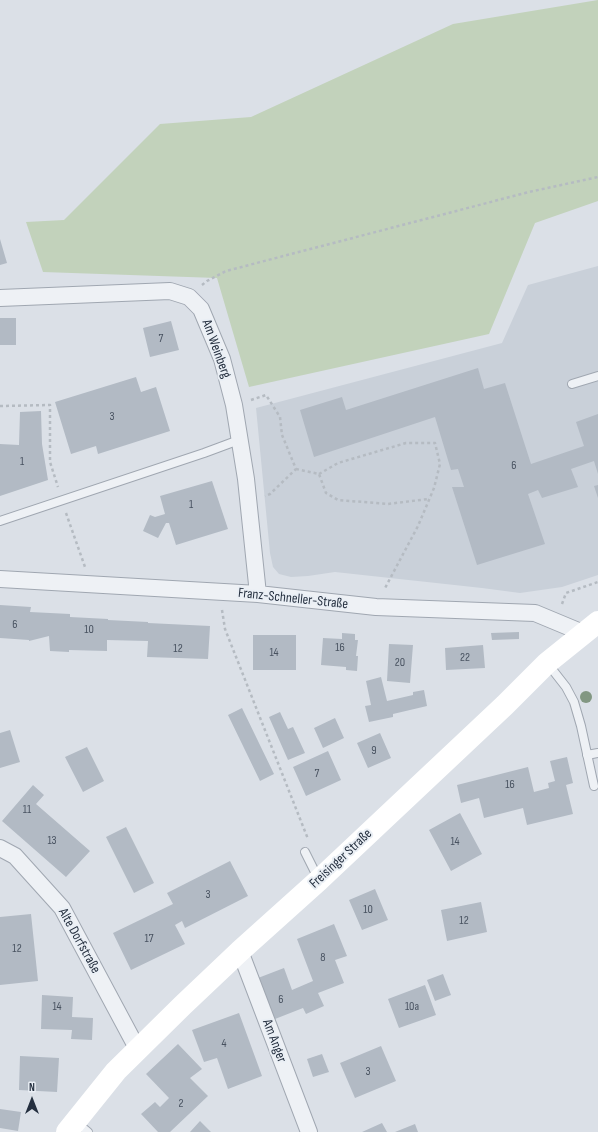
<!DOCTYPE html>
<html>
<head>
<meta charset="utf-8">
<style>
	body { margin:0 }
	#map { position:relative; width:598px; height:1132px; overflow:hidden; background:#dbe0e7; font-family:"Sofia Sans Condensed",sans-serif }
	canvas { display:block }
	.north { position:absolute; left:12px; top:1080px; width:40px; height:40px; -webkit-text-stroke:3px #eaeff5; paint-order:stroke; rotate:0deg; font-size:11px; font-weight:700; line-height:16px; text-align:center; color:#242f3f }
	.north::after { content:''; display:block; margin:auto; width:14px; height:18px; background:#242f3f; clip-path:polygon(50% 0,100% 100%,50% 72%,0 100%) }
</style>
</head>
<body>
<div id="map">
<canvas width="598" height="1132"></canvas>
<div class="north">N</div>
</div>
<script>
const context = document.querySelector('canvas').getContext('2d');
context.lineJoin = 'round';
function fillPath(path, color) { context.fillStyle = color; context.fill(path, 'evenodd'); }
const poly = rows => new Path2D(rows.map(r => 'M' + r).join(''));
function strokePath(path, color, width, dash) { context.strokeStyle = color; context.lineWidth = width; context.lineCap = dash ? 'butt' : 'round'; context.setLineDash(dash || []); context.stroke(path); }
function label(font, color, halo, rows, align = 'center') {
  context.font = font + ' "Sofia Sans Condensed",sans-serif'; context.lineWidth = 4; context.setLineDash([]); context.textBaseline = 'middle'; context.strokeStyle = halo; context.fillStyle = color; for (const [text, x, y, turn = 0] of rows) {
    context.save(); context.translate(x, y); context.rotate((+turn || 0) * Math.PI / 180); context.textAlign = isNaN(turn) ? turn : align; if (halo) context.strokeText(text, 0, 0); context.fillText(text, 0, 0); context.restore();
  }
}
fillPath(poly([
	[598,266,598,575,562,587,520,593,482,588,335,572,308,576,291,577,279,574,273,567,270,553,256,408,502,343,528,285]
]), '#c9d0d9');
fillPath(poly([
	[598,0,598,201,535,223,489,334,249,387,217,278,43,272,26,222,64,220,160,124,251,117,453,24]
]), '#c2d2bb');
fillPath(poly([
	[0,239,7,263,0,265],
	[0,318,16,318,16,345,0,345],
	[171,321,179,350,150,357,143,328],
	[478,368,484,389,505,383,531,464,584,446,576,422,598,414,598,474,594,461,571,469,578,487,542,498,538,490,528,494,545,544,477,565,452,487,464,487,458,469,451,470,435,417,314,457,300,410,342,397,346,410],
	[136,377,141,392,156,387,170,431,98,454,96,446,71,454,55,402],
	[41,411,42,444,48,480,0,496,0,444,19,445,20,412],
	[212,481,228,529,176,545,169,523,166,523,158,538,143,531,150,515,155,517,165,514,160,496],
	[598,485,598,498,594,486],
	[0,605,31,607,30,612,70,614,70,617,108,619,108,620,148,622,148,623,210,626,208,659,147,657,148,641,107,640,107,651,69,650,69,652,50,651,49,636,29,641,29,640,0,638],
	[519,632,519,639,492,640,491,633],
	[342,633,355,634,355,640,358,640,356,656,358,656,357,671,346,670,346,667,321,665,323,638,342,639],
	[253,635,296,635,296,670,253,670],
	[389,644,413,645,410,683,387,681],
	[483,645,485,668,446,670,445,648],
	[381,677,387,701,413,695,413,692,424,690,427,706,393,714,393,717,369,722,365,706,371,705,366,681],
	[242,708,274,774,260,781,228,715],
	[280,712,288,729,293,727,305,753,288,760,269,717],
	[335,718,344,738,323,748,314,728],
	[10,730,20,762,0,768,0,733],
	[380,733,391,758,368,768,357,743],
	[87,747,104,781,83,792,65,757],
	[328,751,341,780,306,796,293,767],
	[567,757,573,783,566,785,573,814,527,825,523,808,484,818,479,798,461,803,457,785,528,767,534,792,549,788,548,783,555,781,550,761],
	[33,785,44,795,36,804,90,851,66,877,2,821],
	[460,813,482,854,451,871,429,830],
	[126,827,154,883,134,893,106,837],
	[230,861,248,896,185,928,182,921,175,925,185,944,131,970,113,933,173,904,167,893],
	[375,889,388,920,362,930,349,900],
	[481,902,487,932,447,941,441,910],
	[31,914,38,981,0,985,0,917],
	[334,924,347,956,335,960,344,983,318,993,324,1006,306,1014,303,1008,275,1019,258,978,284,968,292,990,313,981,297,939],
	[443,974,451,995,435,1001,427,980],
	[425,985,436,1015,399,1028,388,999],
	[42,995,73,997,72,1017,93,1018,92,1040,71,1039,72,1030,41,1029],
	[239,1013,262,1076,228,1089,217,1058,204,1062,192,1030],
	[178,1044,202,1069,190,1078,208,1096,170,1132,158,1132,141,1114,155,1102,160,1107,169,1098,146,1074],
	[381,1046,396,1081,355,1098,340,1063],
	[322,1054,329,1072,313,1077,307,1059],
	[20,1056,59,1058,57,1092,19,1090],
	[0,1109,21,1112,18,1131,0,1128],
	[200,1121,211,1132,190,1132],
	[382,1123,387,1132,362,1132],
	[415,1124,418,1132,395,1132]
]), '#b2bac4');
const service = poly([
	[572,384,598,376],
	[0,521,204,453,239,440],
	[548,664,566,687,574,702,581,726,594,786],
	[587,755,598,753],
	[305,852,318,878],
	[76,1122,88,1132]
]);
const minor = poly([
	[0,298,170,291,189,297,201,309,222,359,234,405,246,479,258,594],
	[0,579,258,594,376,607,535,613,583,633],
	[0,848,15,856,62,908,138,1050],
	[240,951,309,1132]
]);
strokePath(service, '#a0a7b1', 10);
strokePath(minor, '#a0a7b1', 18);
strokePath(poly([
	[202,285,207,281,226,271,529,192,598,177],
	[251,400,266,395,280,417,282,435,296,469,270,494,265,496],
	[0,406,50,405,50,462,58,487],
	[296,469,319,474,326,493,338,500,388,504,428,499],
	[319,474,338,463,406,443,435,443,440,464,434,488,418,526,384,590],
	[66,513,85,567],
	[562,604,566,593,598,582],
	[222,610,225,629,308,839]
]), '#b5bbc2', 2.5, [3, 3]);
strokePath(service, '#eef1f5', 8);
strokePath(minor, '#eef1f5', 16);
strokePath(poly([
	[67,1132,116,1071,183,1005,240,951,319,880,505,705,547,663,598,622]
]), '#fff', 22);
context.fillStyle = '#829782';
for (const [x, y] of [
	[586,697]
]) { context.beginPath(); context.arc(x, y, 6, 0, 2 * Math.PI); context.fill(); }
label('12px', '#485260', null, [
	["7",161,339],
	["3",112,417],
	["1",22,462],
	["6",514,466],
	["1",191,505],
	["6",15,625],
	["10",89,630],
	["16",340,648],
	["12",178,649],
	["14",274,653],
	["22",465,658],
	["20",400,663],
	["9",374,751],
	["7",317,774],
	["16",510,785],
	["11",27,810],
	["13",52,841],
	["14",455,842],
	["3",208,895],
	["10",368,910],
	["12",464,921],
	["17",149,939],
	["12",17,949],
	["8",323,958],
	["6",281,1000],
	["14",57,1007],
	["10a",412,1007],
	["4",224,1044],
	["3",368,1072],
	["2",181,1104]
]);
label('14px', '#242f3f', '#eaeff5', [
	["Am Weinberg",216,349,70],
	["Franz-Schneller-Straße",293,599,6],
	["Freisinger Straße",341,859,-43],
	["Alte Dorfstraße",79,941,61],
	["Am Anger",274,1041,69]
]);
</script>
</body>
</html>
